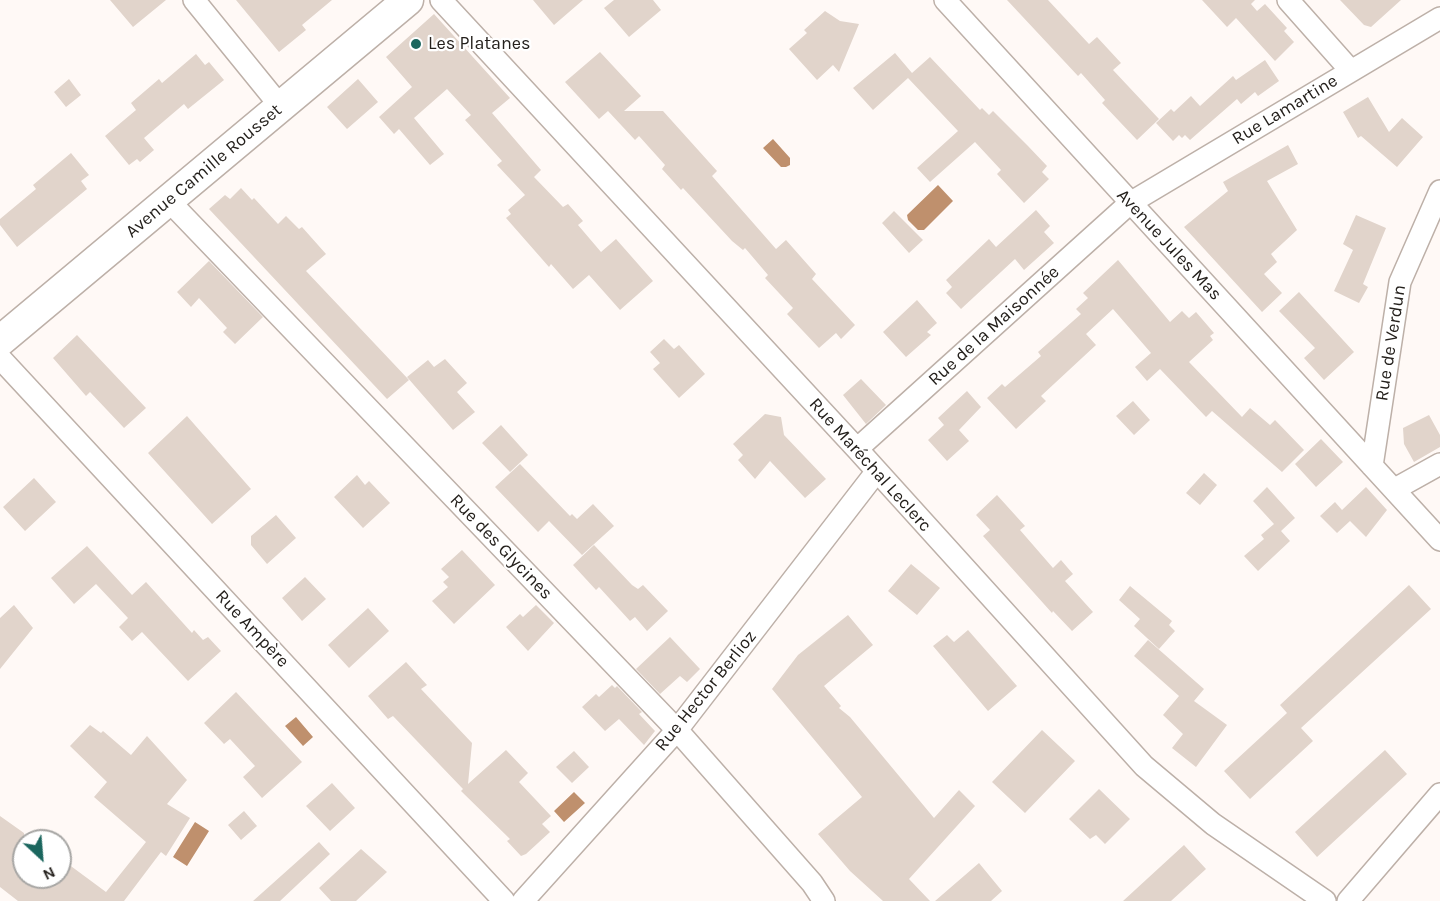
<!DOCTYPE html>
<html>
<head>
<meta charset="utf-8">
<style>
	body { margin:0 }
	#map { position:relative; width:1440px; height:901px; overflow:hidden; background:#fff9f6; font-family:Karla,sans-serif }
	canvas { display:block }
	.north { position:absolute; left:12px; top:829px; width:60px; height:60px; box-sizing:border-box; background:#fff; border:2px solid #a7a6a4; border-radius:50%; rotate:154deg; font-size:16px; font-weight:700; line-height:24px; text-align:center; color:#24201c }
	.north::after { content:''; display:block; margin:auto; width:21px; height:27px; background:#1b665e; clip-path:polygon(50% 0,100% 100%,50% 72%,0 100%) }
</style>
</head>
<body>
<div id="map">
<canvas width="1440" height="901"></canvas>
<div class="north">N</div>
</div>
<script>
const context = document.querySelector('canvas').getContext('2d');
context.lineJoin = 'round';
function fillPath(path, color) { context.fillStyle = color; context.fill(path, 'evenodd'); }
const poly = rows => new Path2D(rows.map(r => 'M' + r).join(''));
function strokePath(path, color, width, dash) { context.strokeStyle = color; context.lineWidth = width; context.lineCap = dash ? 'butt' : 'round'; context.setLineDash(dash || []); context.stroke(path); }
function label(font, color, halo, rows, align = 'center') {
  context.font = font + ' Karla,sans-serif'; context.lineWidth = 4.5; context.setLineDash([]); context.textBaseline = 'middle'; context.strokeStyle = halo; context.fillStyle = color; for (const [text, x, y, turn = 0] of rows) {
    context.save(); context.translate(x, y); context.rotate((+turn || 0) * Math.PI / 180); context.textAlign = isNaN(turn) ? turn : align; if (halo) context.strokeText(text, 0, 0); context.fillText(text, 0, 0); context.restore();
  }
}
fillPath(poly([
	[773,139,790,158,790,165,786,167,781,167,763,148],
	[938,185,953,201,924,230,918,230,908,220,907,215],
	[296,717,313,737,303,746,285,726],
	[574,792,585,803,564,822,554,811],
	[195,822,209,831,187,866,173,857]
]), '#bf906d');
fillPath(poly([
	[110,0,166,0,133,27],
	[236,0,332,0,302,25,306,30,279,52],
	[533,0,583,0,554,25],
	[614,0,653,0,661,10,629,37,604,8],
	[1007,0,1048,0,1089,44,1097,37,1121,63,1113,70,1159,119,1137,140,1102,103,1105,100,1081,73,1078,76],
	[1202,0,1255,0,1251,4,1257,11,1265,4,1287,28,1284,31,1294,42,1275,61,1236,18,1227,27],
	[1340,0,1401,0,1371,27,1364,25],
	[825,11,840,21,859,24,839,72,833,65,817,80,789,49,807,33,804,30],
	[434,14,510,98,492,113,541,170,534,177,563,207,568,204,583,221,578,225,601,252,616,239,653,281,620,310,589,275,573,289,551,264,549,267,506,218,511,214,508,210,525,195,497,165,502,161,465,120,471,115,447,89,414,118,444,154,430,165,399,129,394,134,379,117,412,87,386,57],
	[600,52,641,96,624,111,663,111,717,171,712,176,776,249,786,240,816,274,812,279,855,325,841,339,836,333,819,348,787,314,793,308,765,278,768,275,745,248,743,250,732,241,683,188,681,190,662,169,665,165,639,136,635,140,608,111,599,119,565,82],
	[895,53,912,73,930,57,980,110,982,108,989,115,993,111,1028,146,1047,166,1042,172,1049,179,1024,203,997,174,1001,170,975,142,930,182,917,168,958,131,908,78,873,110,853,88],
	[196,54,205,65,209,62,224,80,188,109,184,104,144,138,154,150,140,162,137,159,129,165,105,136,136,110,131,103,159,79,162,83],
	[1265,60,1279,81,1258,96,1255,92,1241,104,1237,99,1190,140,1185,135,1182,138,1179,135,1173,141,1156,123,1171,109,1174,112,1191,96,1200,106,1233,76,1236,80],
	[69,79,81,95,66,107,54,92],
	[358,79,378,102,347,129,327,107],
	[1368,97,1389,132,1402,118,1423,137,1397,167,1361,136,1358,138,1343,112],
	[1288,145,1298,164,1267,181,1297,230,1271,254,1277,262,1264,274,1282,293,1262,312,1184,227,1228,191,1223,182],
	[71,153,89,175,81,181,87,189,17,247,0,225,0,219,36,189,33,185],
	[241,188,252,200,254,198,278,224,286,216,299,229,302,227,326,254,306,271,409,380,387,399,209,209,225,195,230,199],
	[1036,210,1050,226,1044,232,1054,243,1024,270,1015,259,961,309,946,293,952,287,946,280,989,239,996,247],
	[894,211,923,240,909,253,882,223],
	[1356,215,1386,228,1363,284,1368,287,1359,303,1334,291,1353,250,1343,244],
	[1118,260,1170,322,1182,311,1189,318,1196,312,1214,333,1210,336,1213,340,1189,362,1242,417,1250,408,1270,425,1275,420,1304,450,1282,472,1212,411,1206,417,1160,369,1147,381,1135,367,1151,353,1113,309,1086,334,1096,345,1041,396,1046,401,1016,429,987,398,1002,384,1005,387,1041,356,1038,352,1081,314,1076,309,1088,298,1083,293],
	[209,261,263,317,235,344,223,332,227,328,199,298,191,307,177,292],
	[1299,292,1354,352,1324,380,1304,358,1315,348,1279,311],
	[917,300,937,323,927,332,931,335,906,357,883,332],
	[77,335,146,408,124,428,90,392,86,396,53,358],
	[664,339,674,349,679,345,705,374,679,398,653,369,660,363,650,352],
	[445,359,467,383,457,392,475,412,453,430,407,377,428,360,434,367],
	[861,379,886,405,866,424,843,395],
	[967,391,981,407,959,430,969,441,947,461,928,440,944,425,938,418],
	[1133,401,1150,420,1134,435,1116,416],
	[765,414,781,417,784,435,826,479,805,498,770,461,755,479,738,460,743,455,733,444],
	[1429,415,1440,435,1440,447,1414,462,1404,444,1403,428],
	[187,416,251,489,212,524,148,453],
	[501,425,528,455,510,472,482,443],
	[1321,439,1343,462,1316,487,1295,464],
	[520,464,570,516,572,514,577,519,593,504,614,526,582,555,549,521,538,532,495,487],
	[1204,473,1217,485,1200,505,1186,493],
	[357,475,365,485,369,481,390,503,363,528,334,497],
	[34,478,56,502,25,531,3,507],
	[1267,487,1295,518,1281,531,1290,541,1258,571,1244,556,1264,539,1261,535,1274,524,1253,501],
	[1366,487,1387,510,1366,537,1350,521,1337,533,1320,516,1335,502,1342,510],
	[997,495,1025,526,1020,530,1053,568,1061,560,1073,574,1065,581,1093,612,1072,631,1053,611,1052,613,983,536,990,530,976,515],
	[276,515,296,538,267,564,251,545,251,536],
	[594,545,632,585,638,589,643,585,668,611,647,631,635,617,630,621,599,587,596,590,573,565],
	[87,546,132,595,146,582,192,633,194,630,203,640,208,637,221,651,188,681,142,632,132,641,119,627,128,618,96,584,74,604,51,578],
	[462,550,495,585,454,624,432,601,448,587,443,582,449,577,441,569],
	[911,564,940,588,917,615,888,591],
	[305,577,326,599,302,621,282,598],
	[1409,585,1431,609,1301,728,1313,741,1250,799,1224,771,1287,713,1280,705],
	[1130,586,1172,621,1169,625,1175,631,1159,649,1134,626,1140,619,1119,600],
	[14,605,33,628,0,669,0,618],
	[536,605,554,623,528,651,506,627,520,614,523,617],
	[368,608,389,631,349,668,328,645],
	[848,615,873,645,824,686,841,706,839,708,850,717,934,818,959,790,975,806,909,879,930,901,883,901,850,871,818,834,862,797,772,689,798,655],
	[968,630,1017,686,988,711,933,646,947,635,954,642],
	[670,637,700,669,687,682,680,676,660,694,636,669],
	[1148,640,1204,689,1194,701,1227,725,1196,767,1172,748,1183,734,1163,715,1179,696,1134,656],
	[406,662,427,685,421,689,472,743,468,784,506,750,528,773,519,782,551,816,542,824,550,832,526,854,521,856,507,841,510,839,461,791,463,789,393,716,388,719,368,696],
	[612,685,615,688,617,686,642,712,639,714,655,731,644,745,619,719,605,731,582,707,596,694,599,697],
	[236,692,302,762,262,798,243,777,255,766,230,739,224,744,204,723],
	[90,725,101,733,103,731,131,755,147,736,187,780,167,804,190,818,166,856,161,852,124,901,18,901,0,887,0,816,24,833,24,877,60,877,60,858,106,892,146,842,94,797,107,782,70,746],
	[1042,730,1075,761,1025,813,992,782],
	[1385,750,1407,774,1317,857,1295,832],
	[574,751,589,767,572,783,556,767],
	[332,783,355,808,330,831,306,806],
	[1099,789,1130,819,1105,844,1096,835,1090,839,1069,819],
	[244,811,257,826,241,840,228,825],
	[319,842,330,854,280,901,253,901],
	[1184,845,1206,869,1171,901,1123,901],
	[361,849,387,872,356,901,331,901,319,888],
	[979,863,1002,891,991,901,935,901]
]), '#e1d4cb');
const street = poly([
	[194,0,281,107],
	[441,0,857,449,1144,766,1213,824,1325,901],
	[945,0,1440,540],
	[1288,0,1351,71],
	[169,201,677,730,812,883,824,901],
	[0,358,504,901],
	[857,449,1130,203,1440,18],
	[1372,466,1400,282,1440,191],
	[1395,489,1440,464],
	[523,901,677,730,877,471],
	[1348,901,1440,794]
]);
const secondary = poly([
	[0,341,408,0]
]);
strokePath(street, '#bdb0a8', 24);
strokePath(secondary, '#bdb0a8', 33);
strokePath(street, '#fff', 21);
strokePath(secondary, '#fff', 30);
for (const [x, y, r, color] of [
	[416,44,6,"#1b665e"]
]) { const dot = new Path2D(); dot.arc(x, y, r, 0, 2 * Math.PI); context.fillStyle = color; context.fill(dot); strokePath(dot, '#fff', 2); }
label('18px', '#24201c', '#fff', [
	["Les Platanes",428,44]
], 'left');
label('18px', '#24201c', '#fff', [
	["Rue Lamartine",1285,110,-31],
	["Avenue Camille Rousset",204,171,-40],
	["Avenue Jules Mas",1169,245,47],
	["Rue de la Maisonnée",994,326,-42],
	["Rue de Verdun",1391,343,-81],
	["Rue Maréchal Leclerc",870,465,48],
	["Rue des Glycines",501,547,46],
	["Rue Ampère",252,629,47],
	["Rue Hector Berlioz",706,691,-51]
]);
</script>
</body>
</html>
